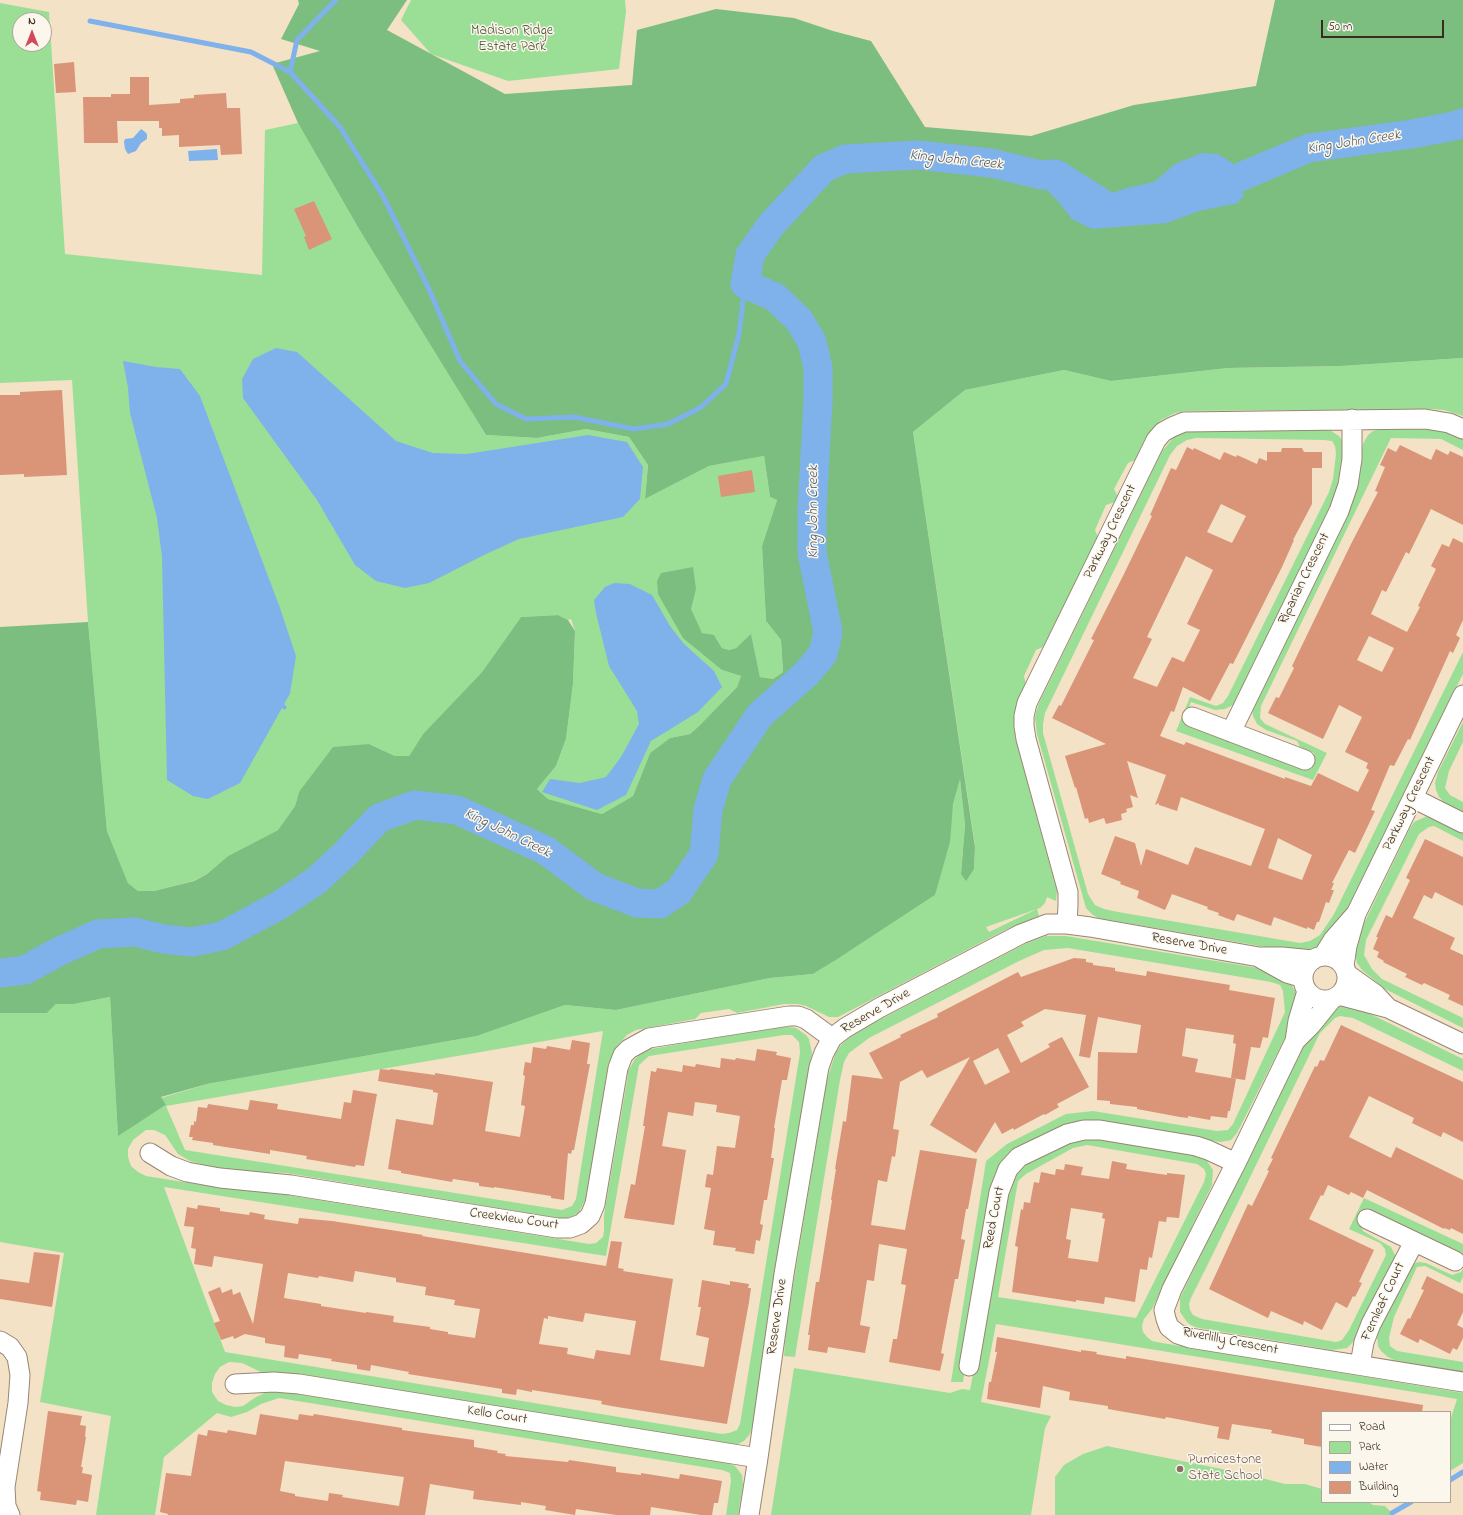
<!DOCTYPE html>
<html>
<head>
<meta charset="utf-8">
<style>
	body { margin:0 }
	#map { position:relative; width:1463px; height:1515px; overflow:hidden; background:#f3e2c6; font-family:"Indie Flower",sans-serif }
	canvas { display:block }
	.legend { position:absolute; left:1321px; top:1411px; width:130px; height:92px; box-sizing:border-box; background:#fbf7ec; border:1px solid #aea59a; margin:0; padding:5px 7px; list-style:none; font-size:12px; color:#3b2a1e }
	.legend li { display:flex; align-items:center; gap:8px; height:20px }
	.legend b { width:20px; border:1px solid #aea59a }
	.north { position:absolute; left:12px; top:12px; width:40px; height:40px; box-sizing:border-box; background:#fbf7ec; border:1px solid #aea59a; border-radius:50%; rotate:0deg; font-size:11px; font-weight:700; line-height:16px; text-align:center; color:#3b2a1e }
	.north::after { content:''; display:block; margin:auto; width:14px; height:18px; background:#d1495b; clip-path:polygon(50% 0,100% 100%,50% 72%,0 100%) }
	.scale { position:absolute; left:1321px; top:20px; width:123px; height:18px; box-sizing:border-box; border:2px solid #3b2a1e; border-top:0; padding-left:5px; font-size:12px; line-height:14px; white-space:nowrap; color:#3b2a1e; -webkit-text-stroke:3px #fbf7ec; paint-order:stroke }
</style>
</head>
<body>
<div id="map">
<canvas width="1463" height="1515"></canvas>
<ul class="legend">
<li><b style="height:5px;background:#fff"></b>Road</li>
<li><b style="height:11px;background:#9bdf97"></b>Park</li>
<li><b style="height:11px;background:#7fb1eb"></b>Water</li>
<li><b style="height:11px;background:#da9477"></b>Building</li>
</ul>
<div class="north">N</div>
<div class="scale">50 m</div>
</div>
<script>
const context = document.querySelector('canvas').getContext('2d');
context.lineJoin = 'round';
function fillPath(path, color) { context.fillStyle = color; context.fill(path, 'evenodd'); }
const poly = rows => new Path2D(rows.map(r => 'M' + r).join(''));
function strokePath(path, color, width, dash) { context.strokeStyle = color; context.lineWidth = width; context.lineCap = dash ? 'butt' : 'round'; context.setLineDash(dash || []); context.stroke(path); }
function label(font, color, halo, rows, align = 'center') {
  context.font = font + ' "Indie Flower",sans-serif'; context.lineWidth = 3; context.setLineDash([]); context.textBaseline = 'middle'; context.strokeStyle = halo; context.fillStyle = color; for (const [text, x, y, turn = 0] of rows) {
    context.save(); context.translate(x, y); context.rotate((+turn || 0) * Math.PI / 180); context.textAlign = isNaN(turn) ? turn : align; if (halo) context.strokeText(text, 0, 0); context.fillText(text, 0, 0); context.restore();
  }
}
fillPath(poly([
	[411,0,625,0,626,11,619,69,508,81,431,54,401,20],
	[0,3,49,12,65,254,262,275,265,130,298,123,486,435,537,438,586,429,629,437,648,465,645,499,709,466,764,456,770,497,777,500,762,546,766,621,781,640,783,672,773,679,760,677,751,635,736,648,729,650,722,648,716,638,702,633,661,573,722,670,741,676,737,687,699,726,690,734,670,738,650,753,633,796,602,814,548,799,537,789,556,766,566,739,573,684,575,631,571,619,568,620,558,615,521,617,482,672,423,734,409,756,395,756,369,744,299,792,295,806,278,830,228,856,207,874,193,881,154,891,138,891,128,883,107,831,88,622,72,380,0,383],
	[20,20,44,20,44,44,20,44],
	[1463,358,1463,416,1444,410,1431,409,1185,411,1175,413,1161,420,1146,437,1135,460,1128,463,1114,489,1118,497,1115,502,1106,505,1095,530,1098,537,1043,647,1036,650,1024,676,1026,685,1015,711,1015,737,1057,891,1056,901,1047,897,1045,903,1040,908,986,927,989,932,1037,909,1039,916,1005,930,838,1017,829,1017,806,1006,797,1004,784,1004,737,1013,729,1009,701,1013,695,1019,636,1030,627,1035,617,1046,608,1065,586,1199,579,1212,573,1216,564,1219,286,1173,239,1171,208,1166,190,1161,178,1154,165,1135,154,1130,146,1130,133,1140,128,1149,128,1157,131,1166,138,1172,146,1176,221,1188,275,1193,589,1244,596,1243,603,1237,604,1230,604,1215,627,1081,628,1071,635,1059,642,1053,651,1049,782,1026,796,1028,806,1035,809,1039,812,1053,772,1292,753,1423,750,1434,744,1441,736,1445,728,1446,263,1373,242,1363,229,1362,220,1367,215,1374,212,1383,212,1392,218,1401,226,1405,235,1407,243,1406,256,1397,269,1391,282,1389,724,1461,735,1466,742,1475,743,1485,738,1515,726,1515,731,1481,730,1473,722,1470,279,1398,261,1404,247,1412,231,1417,217,1413,164,1457,155,1515,96,1515,111,1416,40,1402,64,1253,0,1242,0,1013,47,1013,56,1004,74,1004,110,997,118,1135,165,1106,161,1098,207,1084,477,1036,565,1005,616,1010,770,978,813,974,836,960,935,895,953,806,960,778,965,825,961,874,974,869,975,845,913,432,965,390,1064,370,1111,381,1228,368,1341,366],
	[603,1031,576,1199,572,1206,562,1210,185,1150,166,1106],
	[784,1035,792,1035,799,1042,800,1053,740,1424,737,1430,729,1433,722,1434,225,1352,164,1187,606,1256,639,1065,649,1056],
	[1425,428,1449,432,1463,439,1463,450,1441,439,1391,438,1261,706,1260,718,1265,724,1327,753,1313,780,1176,731,1190,697,1216,706,1223,703,1228,696,1329,492,1333,479,1336,454,1335,446,1332,441,1324,440,1196,438,1187,440,1177,446,1170,455,1045,713,1043,724,1043,733,1088,894,1095,905,1104,909,1118,912,1300,943,1310,941,1320,935,1334,914,1463,652,1463,674,1445,709,1434,737,1428,745,1343,918,1325,940,1316,947,1304,951,1271,948,1098,918,1093,915,1086,908,1084,901,1037,734,1035,718,1036,712,1039,703,1162,451,1174,437,1182,433,1192,430,1322,429,1331,431,1339,436,1343,442,1346,450,1335,498,1237,700,1233,705,1225,709,1215,710,1191,702,1185,720,1308,767,1314,753,1300,747,1297,741,1266,730,1257,724,1253,716,1252,709,1355,490,1361,469,1361,454,1363,444,1368,435,1373,431,1383,429],
	[1463,722,1463,742,1449,771,1445,788,1450,795,1463,802,1463,813,1446,804,1439,797,1436,790,1435,783,1438,772],
	[1427,816,1435,816,1463,829,1463,841,1434,826,1429,827,1419,834,1366,940,1364,955,1372,969,1382,979,1463,1018,1463,1028,1385,989,1362,970,1357,963,1355,953,1356,940,1410,828,1414,822],
	[1046,936,1066,936,1252,967,1266,970,1290,982,1298,996,1297,1014,1237,1133,1231,1140,1220,1142,1109,1124,1000,1166,995,1174,992,1184,963,1382,951,1382,986,1161,1007,1144,1066,1114,1093,1111,1217,1131,1228,1130,1233,1124,1285,1012,1283,991,1280,985,1271,982,1068,948,1044,950,1019,961,869,1038,849,1053,844,1062,840,1080,795,1357,784,1356,786,1328,827,1079,836,1052,842,1044,858,1031,1025,944],
	[1346,1006,1360,1009,1463,1059,1463,1071,1353,1018,1340,1016,1335,1018,1320,1033,1211,1258,1191,1298,1189,1304,1190,1310,1193,1315,1202,1319,1336,1342,1342,1340,1349,1330,1386,1255,1385,1249,1380,1243,1349,1229,1364,1198,1463,1244,1463,1257,1360,1223,1363,1231,1391,1247,1395,1255,1394,1260,1356,1339,1347,1348,1332,1350,1199,1328,1192,1326,1187,1322,1180,1312,1180,1298,1306,1040,1337,1007],
	[1097,1138,1198,1154,1205,1158,1213,1170,1212,1185,1152,1309,1144,1319,1142,1326,1143,1332,1147,1337,1152,1341,1162,1343,1463,1393,1463,1463,1450,1471,1450,1421,1457,1399,996,1324,981,1402,1051,1416,1045,1428,1031,1515,771,1515,794,1368,950,1393,962,1389,970,1390,1007,1188,1020,1168,1027,1163,1069,1141],
	[1087,1145,1197,1164,1204,1169,1206,1174,1204,1182,1136,1318,998,1297,1018,1181,1026,1174,1073,1148],
	[1418,1262,1426,1263,1452,1275,1461,1272,1463,1269,1463,1277,1460,1283,1425,1266,1417,1267,1394,1317,1389,1338,1390,1346,1397,1351,1463,1362,1463,1372,1394,1360,1388,1357,1381,1351,1378,1346,1377,1335,1380,1326,1413,1264],
	[1107,1446,1242,1473,1285,1484,1305,1484,1322,1489,1322,1502,1369,1502,1373,1505,1385,1506,1394,1515,1055,1515,1055,1477,1064,1465,1083,1454]
]), '#9bdf97');
fillPath(poly([
	[298,0,407,0,387,30,505,94,632,85,637,30,716,9,794,18,833,31,871,41,925,127,1031,136,1134,105,1256,86,1275,0,1463,0,1463,358,1341,366,1228,368,1111,381,1064,370,965,390,913,432,975,847,974,869,966,881,961,874,965,825,960,779,953,805,950,842,935,895,836,960,813,974,770,978,616,1010,565,1005,477,1036,207,1084,161,1097,166,1105,118,1136,110,997,74,1004,56,1004,47,1013,0,1013,0,627,88,622,107,831,128,883,138,891,154,891,194,881,207,874,228,856,278,830,295,806,299,792,333,747,369,744,395,756,409,756,423,734,482,672,521,617,558,615,568,620,575,631,573,684,566,739,556,766,537,789,548,799,602,814,633,796,650,753,670,738,690,734,699,726,737,687,741,676,722,670,683,638,658,594,657,581,661,573,693,567,696,589,691,609,702,633,714,635,722,648,729,650,736,648,751,634,760,677,773,679,783,672,781,640,766,621,762,546,777,500,770,497,764,456,709,466,645,499,648,465,629,437,586,429,537,438,486,435,361,232,298,123,272,64,320,51,281,39,299,4]
]), '#7cbe80');
fillPath(poly([
	[141,129,144,131,147,134,147,139,141,143,136,151,128,154,125,149,124,142,125,139,133,138],
	[217,149,218,160,189,161,188,151],
	[1202,153,1218,154,1232,163,1233,180,1244,195,1238,203,1199,211,1167,223,1092,229,1072,219,1058,201,1037,181,1041,175,1056,174,1111,209,1131,202,1175,164],
	[276,348,297,352,396,441,433,453,467,454,588,435,627,442,643,467,640,499,623,517,519,539,486,554,429,583,405,588,376,581,355,565,317,500,243,398,242,379,253,359],
	[123,361,156,367,180,369,200,396,280,608,296,656,290,694,284,704,287,707,285,710,282,708,240,783,208,799,193,796,167,780,162,557,157,518,130,413,128,388],
	[614,583,630,584,652,595,670,626,684,644,714,671,722,687,698,712,651,741,626,795,597,810,542,792,550,779,580,783,606,777,621,757,639,724,637,711,609,666,596,613,594,600,605,587]
]), '#7fb1eb');
strokePath(poly([
	[336,0,297,40,290,72,340,127,383,196,428,287,460,361,496,404,526,419,574,417,634,429,668,424,700,408,726,384,739,334,745,284],
	[90,21,251,52,290,72],
	[1450,1480,1463,1472],
	[1392,1513,1411,1502]
]), '#7fb1eb', 5);
strokePath(poly([
	[0,973,25,970,60,951,98,934,135,932,163,939,192,942,222,936,278,906,316,881,346,853,379,818,415,805,457,810,545,850,595,887,637,903,660,904,679,891,704,854,708,810,717,779,760,715,806,674,823,654,828,632,812,553,812,510,818,401,818,368,812,342,799,320,775,297,745,284,750,255,771,225,824,168,845,159,918,155,991,163,1041,175,1056,174,1111,209,1131,202,1233,180,1309,148,1412,134,1454,126,1463,123]
]), '#7fb1eb', 29);
fillPath(poly([
	[74,62,76,92,56,93,54,64],
	[130,77,149,77,149,105,180,103,180,99,194,98,194,95,226,93,227,108,240,108,242,154,221,155,220,145,179,147,179,135,162,136,162,128,159,128,159,121,117,121,118,143,84,143,83,97,111,97,111,94,130,94],
	[314,201,332,239,309,250,304,237,306,236,294,209],
	[62,390,67,475,24,477,24,474,0,475,0,395,20,395,20,392],
	[1400,445,1431,460,1436,449,1448,455,1450,451,1463,457,1463,525,1431,509,1409,554,1406,552,1386,592,1382,590,1371,614,1407,632,1420,607,1418,606,1436,569,1431,566,1442,544,1449,547,1453,538,1463,543,1463,620,1456,635,1460,638,1453,653,1450,651,1410,740,1408,739,1394,766,1390,765,1371,810,1375,811,1355,853,1349,850,1332,883,1334,883,1331,890,1334,890,1329,903,1326,902,1319,922,1317,922,1314,930,1307,927,1307,929,1274,917,1271,926,1237,914,1234,921,1218,915,1219,913,1207,909,1208,907,1172,894,1165,910,1137,898,1139,891,1120,884,1121,882,1101,874,1115,836,1135,843,1141,866,1146,849,1188,865,1195,847,1251,866,1265,829,1181,797,1177,811,1159,805,1159,803,1155,805,1166,775,1127,761,1138,798,1130,795,1133,807,1126,809,1127,812,1121,814,1122,820,1106,824,1104,818,1089,823,1088,818,1085,819,1076,787,1075,788,1065,756,1106,744,1052,718,1059,705,1061,706,1094,640,1091,639,1123,576,1152,516,1150,515,1171,468,1176,470,1187,447,1193,450,1194,448,1220,460,1224,452,1236,457,1237,455,1257,464,1259,458,1267,461,1267,452,1281,452,1282,448,1302,448,1304,452,1322,452,1322,468,1312,468,1312,504,1293,540,1294,540,1282,567,1233,664,1230,663,1210,701,1183,687,1174,712,1171,711,1160,736,1184,745,1186,742,1285,779,1285,777,1311,786,1318,773,1358,792,1369,770,1366,768,1368,763,1345,752,1362,717,1339,705,1323,739,1268,713,1276,697,1279,698,1294,668,1292,666,1351,544,1378,492,1375,491,1385,467,1380,465,1388,448,1396,452],
	[1221,504,1246,516,1232,543,1207,532],
	[1186,556,1213,570,1187,624,1200,630,1184,662,1172,657,1157,687,1133,678,1152,639,1147,637],
	[1369,636,1394,648,1382,672,1357,660],
	[1278,838,1312,855,1302,880,1268,868],
	[752,470,755,492,721,497,718,476],
	[1425,839,1463,857,1463,906,1435,892,1432,899,1424,895,1413,918,1455,938,1450,949,1463,955,1463,1006,1448,999,1450,995,1424,983,1422,985,1405,977,1407,974,1383,962,1384,961,1377,957,1379,952,1373,949,1378,937,1376,937,1386,915,1392,918,1410,880,1406,878],
	[1074,958,1086,959,1086,962,1093,963,1093,965,1115,968,1115,971,1146,976,1147,971,1163,974,1230,985,1229,990,1275,998,1268,1038,1263,1037,1260,1048,1251,1047,1245,1080,1231,1078,1236,1044,1233,1043,1234,1035,1186,1028,1182,1056,1198,1059,1195,1072,1236,1079,1230,1111,1228,1111,1227,1118,1211,1116,1210,1120,1188,1116,1188,1118,1180,1117,1137,1109,1137,1107,1110,1104,1110,1101,1097,1100,1098,1052,1137,1053,1141,1025,1098,1017,1090,1058,1079,1056,1086,1015,1045,1009,1021,1022,1024,1026,1007,1035,1021,1063,1050,1047,1048,1044,1062,1037,1089,1087,1057,1104,1059,1107,1045,1115,1044,1114,1014,1130,1013,1128,1002,1134,995,1122,976,1153,930,1125,970,1057,927,1078,922,1070,900,1082,893,1129,899,1130,895,1157,892,1156,887,1182,878,1180,871,1225,905,1230,920,1150,977,1159,968,1209,966,1209,961,1239,965,1240,958,1279,955,1279,941,1353,944,1354,940,1371,889,1362,893,1339,897,1339,906,1285,901,1284,907,1249,879,1244,874,1281,867,1280,860,1325,870,1327,865,1353,828,1347,827,1353,808,1350,810,1335,808,1335,816,1282,819,1282,832,1200,831,1200,836,1169,835,1169,843,1121,846,1122,852,1075,883,1079,869,1053,901,1037,900,1035,938,1017,937,1014,1018,972,1021,977],
	[998,1048,1010,1072,985,1085,973,1061],
	[1341,1025,1463,1082,1463,1142,1443,1132,1441,1137,1412,1123,1414,1118,1369,1096,1349,1137,1391,1158,1396,1147,1463,1180,1463,1234,1451,1228,1450,1230,1444,1228,1444,1229,1367,1190,1363,1198,1351,1192,1349,1195,1328,1185,1323,1196,1321,1195,1309,1219,1374,1250,1359,1282,1362,1283,1355,1297,1353,1296,1347,1308,1336,1302,1322,1330,1304,1321,1303,1325,1271,1311,1268,1318,1209,1289,1248,1204,1252,1206,1269,1171,1267,1170,1273,1159,1271,1158,1315,1066,1317,1067,1320,1060,1324,1061],
	[572,1040,590,1043,587,1064,590,1064,574,1150,572,1150,571,1154,568,1153,564,1200,551,1198,551,1196,494,1187,494,1188,479,1186,479,1183,453,1179,452,1182,401,1173,401,1171,388,1169,396,1119,433,1125,438,1093,433,1092,433,1090,378,1081,380,1069,390,1070,390,1069,435,1075,435,1073,493,1082,485,1131,520,1137,525,1106,521,1105,525,1076,523,1075,525,1062,531,1063,533,1047,546,1049,547,1046,570,1050],
	[757,1049,777,1052,776,1055,791,1058,787,1080,782,1080,774,1128,775,1128,771,1158,774,1158,767,1200,764,1200,760,1224,763,1225,760,1241,756,1240,754,1254,735,1251,736,1248,713,1245,715,1231,704,1229,711,1188,705,1187,707,1174,713,1175,717,1146,735,1148,740,1116,716,1112,717,1105,695,1102,693,1116,668,1112,662,1146,686,1150,674,1225,624,1218,631,1184,635,1185,645,1126,643,1126,651,1071,656,1072,657,1068,682,1072,683,1065,695,1067,696,1064,720,1068,721,1058,735,1060,736,1058,755,1061],
	[353,1090,377,1094,364,1166,356,1165,355,1167,306,1159,307,1156,270,1150,270,1154,213,1145,213,1143,192,1140,193,1137,189,1137,191,1125,194,1125,194,1121,196,1122,198,1107,207,1108,208,1104,248,1110,250,1100,278,1104,277,1109,341,1119,344,1102,351,1103],
	[1112,1161,1127,1164,1126,1169,1167,1175,1167,1173,1185,1175,1179,1218,1167,1217,1166,1222,1159,1221,1152,1258,1149,1257,1147,1270,1140,1269,1135,1302,1105,1297,1104,1304,1076,1300,1076,1302,1012,1292,1018,1247,1015,1246,1021,1209,1023,1210,1024,1202,1030,1203,1034,1182,1039,1183,1041,1172,1055,1175,1056,1169,1064,1170,1065,1164,1083,1167,1081,1175,1109,1179],
	[1071,1208,1103,1213,1102,1218,1105,1219,1098,1262,1068,1258,1071,1240,1066,1239],
	[198,1205,220,1208,220,1211,249,1215,250,1212,265,1215,264,1219,298,1224,299,1218,332,1221,423,1235,422,1236,606,1266,611,1241,622,1242,618,1268,624,1269,623,1271,673,1279,660,1360,704,1367,709,1338,696,1335,701,1307,698,1307,702,1280,730,1285,730,1281,749,1284,748,1288,751,1288,749,1302,727,1424,617,1407,601,1404,602,1401,532,1390,532,1392,517,1389,516,1395,502,1393,502,1389,408,1374,409,1372,371,1365,370,1371,357,1369,357,1365,331,1361,332,1359,299,1354,298,1359,284,1357,285,1346,265,1343,265,1338,245,1334,234,1339,233,1336,221,1340,214,1323,220,1321,208,1292,220,1287,222,1293,232,1289,233,1295,240,1292,253,1324,263,1264,214,1256,212,1267,194,1264,196,1249,191,1248,194,1227,184,1226,187,1207,197,1209],
	[355,1271,396,1278,396,1282,426,1287,425,1295,455,1300,454,1305,480,1309,475,1338,448,1334,448,1332,430,1329,430,1327,393,1322,394,1316,366,1312,366,1313,321,1306,321,1304,284,1298,288,1273,318,1278,319,1276,353,1282],
	[585,1313,636,1321,630,1355,596,1350,594,1359,567,1354,568,1348,539,1344,544,1318,548,1319,548,1316,583,1322],
	[34,1252,60,1255,52,1307,0,1299,0,1279,29,1283],
	[1427,1276,1463,1294,1463,1312,1457,1325,1463,1328,1463,1338,1457,1350,1453,1348,1450,1354,1420,1339,1418,1343,1400,1334,1408,1318,1410,1319,1424,1290,1421,1289],
	[997,1337,1081,1352,1081,1350,1097,1352,1096,1354,1126,1359,1126,1356,1423,1405,1422,1412,1322,1412,1322,1447,1304,1444,1304,1439,1271,1433,1272,1430,1232,1424,1229,1440,1217,1438,1219,1427,1166,1417,1165,1419,1108,1409,1108,1406,1069,1400,1070,1392,1043,1386,1040,1408,987,1399,989,1382,991,1382,997,1352,995,1352],
	[48,1411,82,1416,80,1425,86,1426,85,1437,86,1437,81,1467,83,1467,82,1473,92,1475,88,1502,77,1500,76,1505,40,1500,41,1492,37,1491],
	[260,1414,298,1420,299,1414,313,1416,314,1414,402,1428,402,1430,474,1440,474,1447,498,1451,497,1453,506,1454,505,1456,568,1462,569,1460,616,1467,616,1472,641,1475,641,1473,679,1479,680,1474,722,1481,718,1503,714,1503,712,1515,701,1515,651,1507,650,1515,616,1515,576,1509,575,1515,545,1510,546,1506,521,1502,521,1505,473,1499,474,1491,430,1484,425,1515,168,1515,168,1514,160,1512,166,1473,191,1476,198,1434,207,1436,208,1430,227,1433,228,1430,256,1435],
	[285,1461,404,1477,399,1506,342,1497,343,1495,329,1493,328,1501,295,1496,295,1494,280,1491]
]), '#da9477');
const minor = poly([
	[1192,717,1305,760],
	[1231,732,1339,511,1348,485,1352,459,1352,419],
	[1413,798,1463,823],
	[1067,924,1068,905,1068,892,1026,739,1024,726,1024,716,1027,703,1156,440,1163,432,1172,427,1184,422,1425,419,1449,423,1463,429],
	[1323,956,1333,940,1354,916],
	'1303 978a22 22 0 1 1 44 0a22 22 0 1 1-44 0Z',
	[1260,958,1287,973,1303,978],
	[1344,966,1347,946,1356,914,1463,695],
	[1347,974,1375,994,1388,1008],
	[1307,991,1298,1021,1295,1041,1236,1163,1172,1289,1164,1310,1166,1319,1169,1327,1178,1334,1190,1338,1463,1382],
	[1339,995,1388,1008,1463,1044],
	[1295,1041,1311,1025,1332,999],
	[150,1153,171,1166,187,1172,220,1178,291,1185,557,1228,570,1228,581,1224,590,1216,595,1204,618,1068,623,1055,629,1049,649,1038,789,1016,798,1016,806,1019,832,1038],
	[1367,1219,1455,1261],
	[0,1341,10,1347,17,1357,20,1375,18,1403,5,1487,6,1506,10,1515],
	[1360,1365,1364,1342,1371,1324,1414,1242],
	[969,1366,999,1192,1008,1169,1019,1157,1067,1134,1084,1130,1100,1130,1196,1146,1208,1150,1236,1163],
	[235,1384,274,1382,299,1384,758,1458],
	[749,1515,758,1458,784,1274,819,1067,824,1053,832,1038,845,1028,879,1008,1021,934,1047,924,1067,924,1090,927,1259,957,1282,957,1313,960]
]);
strokePath(minor, '#978672', 21);
strokePath(minor, '#fff', 19);
for (const [x, y, r, color] of [
	[1180,1469,4,"#8d6e63"]
]) { const dot = new Path2D(); dot.arc(x, y, r, 0, 2 * Math.PI); context.fillStyle = color; context.fill(dot); strokePath(dot, '#fbf7ec', 1.5); }
label('14px', '#53573c', '#fbf7ec', [
	["Madison Ridge",512,32],
	["Estate Park",512,48]
]);
label('14px', '#3b2a1e', '#fbf7ec', [
	["Parkway Crescent",1111,532,-64],
	["Riparian Crescent",1305,579,-64],
	["Parkway Crescent",1410,804,-64],
	["Reserve Drive",1189,945,10],
	["Reserve Drive",876,1012,-30],
	["Reed Court",995,1218,-79],
	["Creekview Court",514,1220,8],
	["Fernleaf Court",1384,1302,-65],
	["Reserve Drive",778,1317,-82],
	["Riverlilly Crescent",1230,1342,11],
	["Kello Court",497,1416,9]
]);
label('14px', '#785e54', '#fbf7ec', [
	["Pumicestone",1188,1461],
	["State School",1188,1477]
], 'left');
label('italic 15px', '#535966', '#fbf7ec', [
	["King John Creek",1354,143,-9],
	["King John Creek",956,161,6],
	["King John Creek",815,512,-90],
	["King John Creek",507,834,26]
]);
</script>
</body>
</html>
